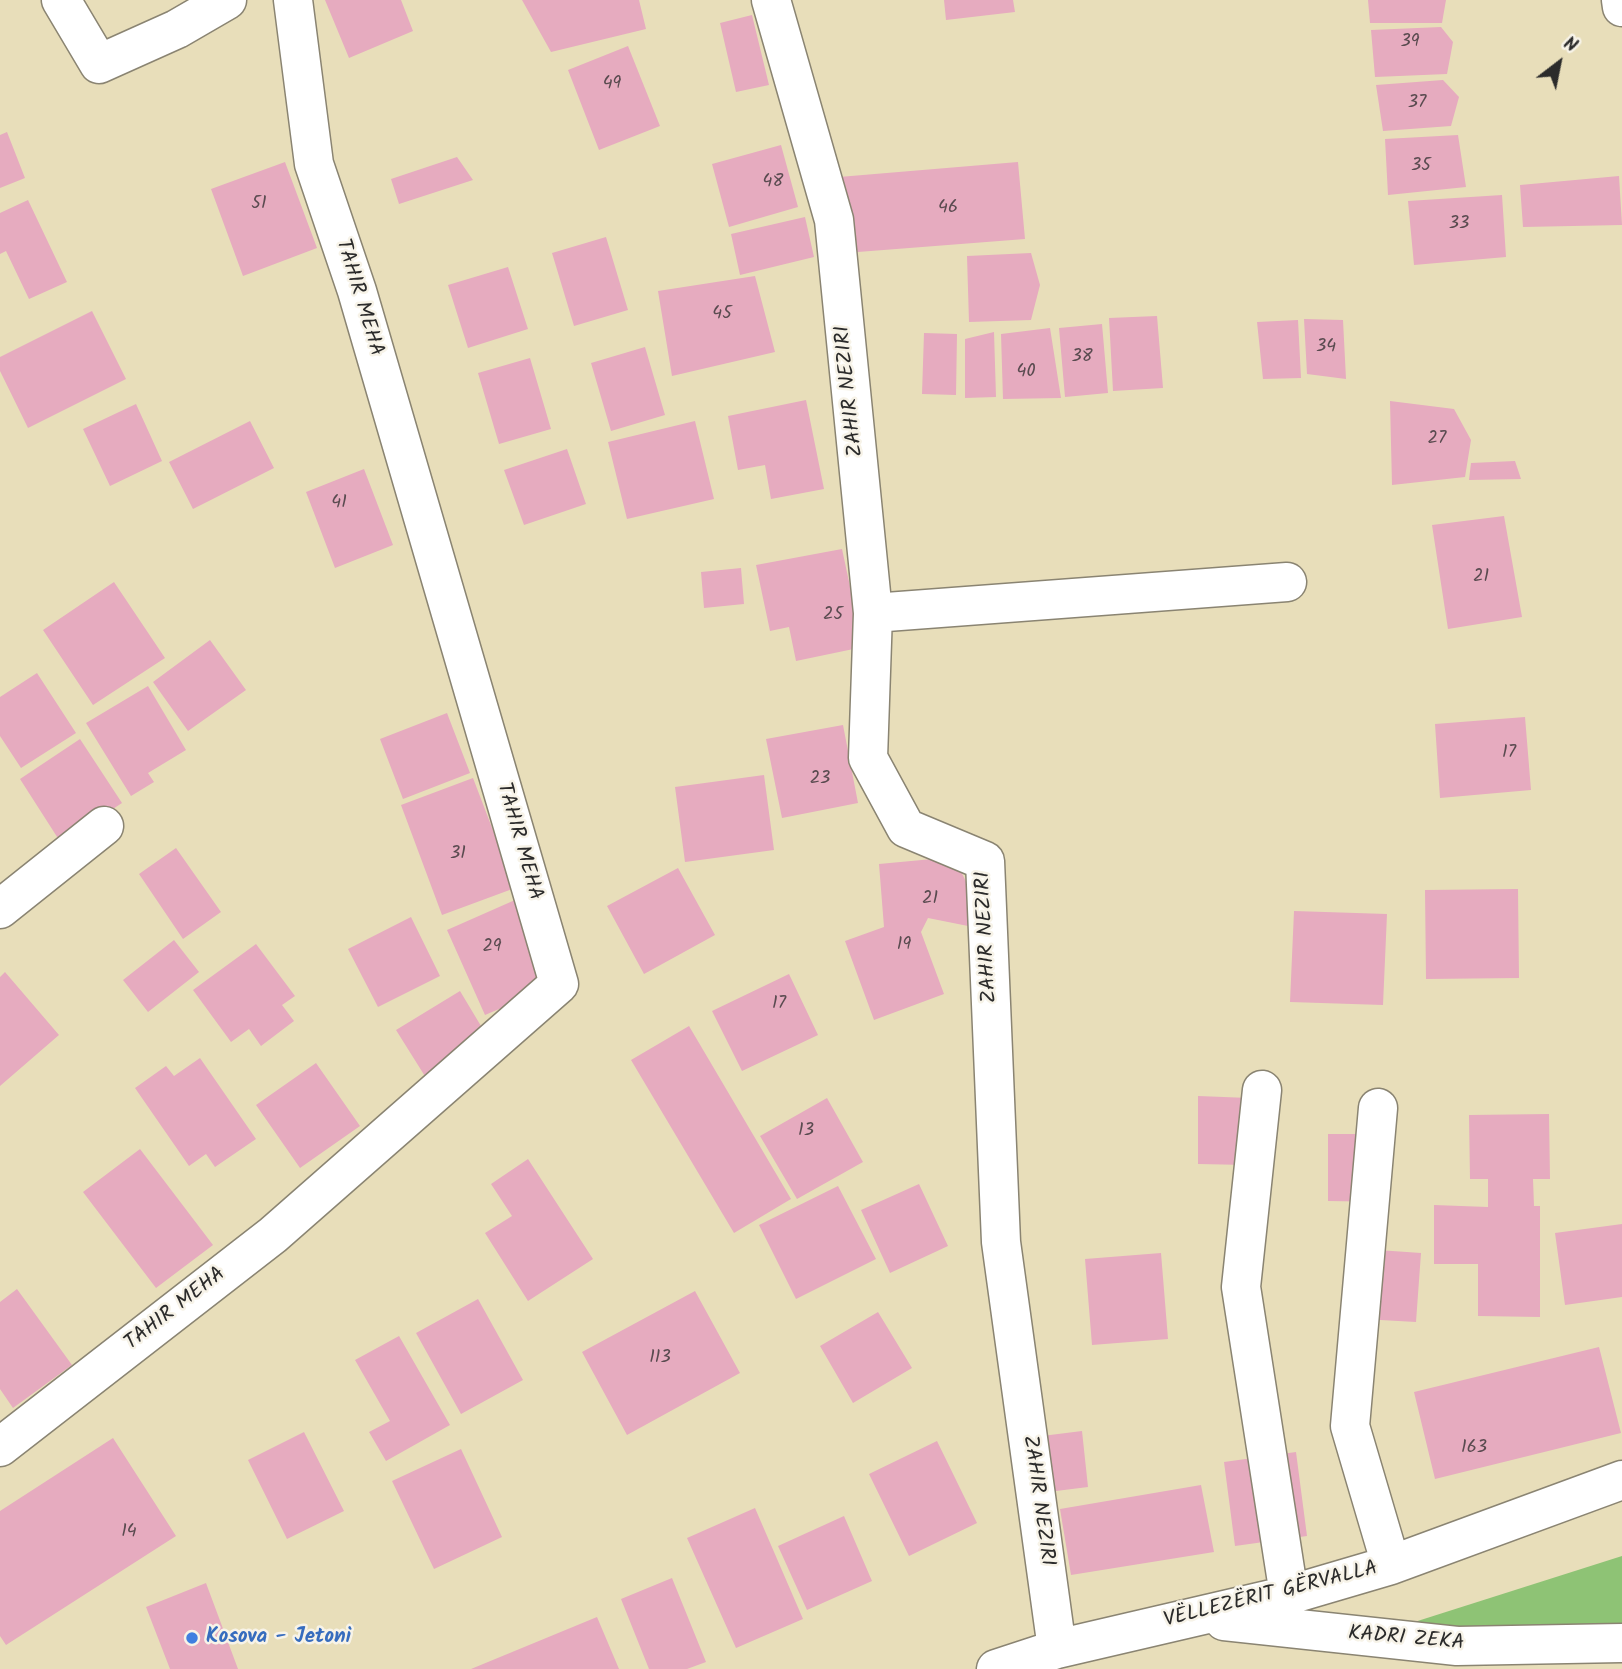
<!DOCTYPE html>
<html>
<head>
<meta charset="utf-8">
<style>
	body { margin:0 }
	#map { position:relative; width:1622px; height:1669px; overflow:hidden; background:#e8deba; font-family:Kalam,sans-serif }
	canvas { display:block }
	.north { position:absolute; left:1524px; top:28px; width:70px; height:70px; -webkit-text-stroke:5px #f7f3e8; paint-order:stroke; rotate:32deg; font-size:19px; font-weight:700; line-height:28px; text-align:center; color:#2b2b2b }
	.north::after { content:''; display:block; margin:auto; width:24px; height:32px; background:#2b2b2b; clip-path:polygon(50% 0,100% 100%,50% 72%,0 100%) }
</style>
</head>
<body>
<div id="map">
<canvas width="1622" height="1669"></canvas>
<div class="north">N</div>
</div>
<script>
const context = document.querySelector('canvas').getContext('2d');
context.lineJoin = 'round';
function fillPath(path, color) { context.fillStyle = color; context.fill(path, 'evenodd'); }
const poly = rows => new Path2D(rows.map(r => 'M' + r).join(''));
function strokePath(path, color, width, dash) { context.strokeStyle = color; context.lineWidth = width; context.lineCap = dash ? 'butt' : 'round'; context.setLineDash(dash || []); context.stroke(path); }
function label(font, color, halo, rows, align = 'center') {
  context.font = font + ' Kalam,sans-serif'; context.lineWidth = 5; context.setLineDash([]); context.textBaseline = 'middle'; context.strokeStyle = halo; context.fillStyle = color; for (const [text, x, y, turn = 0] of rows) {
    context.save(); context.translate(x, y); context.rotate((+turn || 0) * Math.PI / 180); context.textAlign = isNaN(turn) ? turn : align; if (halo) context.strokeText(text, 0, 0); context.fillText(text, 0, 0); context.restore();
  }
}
fillPath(poly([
	[1622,1556,1622,1647,1405,1625]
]), '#8ec375');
fillPath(poly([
	[325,0,401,0,413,31,349,58],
	[522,0,639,0,646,29,551,52],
	[944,0,1013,0,1015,12,946,20],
	[1368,0,1446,0,1442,23,1370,23],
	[752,15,769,85,736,92,720,23],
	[1441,27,1453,42,1447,74,1375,77,1371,30],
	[628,46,660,126,599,150,568,70],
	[1443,80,1459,97,1451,126,1383,131,1376,85],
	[7,132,25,178,0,188,0,135],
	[1458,135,1466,187,1388,195,1385,139],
	[781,145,798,207,729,227,712,164],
	[457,157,473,180,399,204,391,179],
	[285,162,317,248,243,276,211,189],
	[1018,162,1025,239,845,253,839,177],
	[1619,176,1622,225,1523,227,1520,185],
	[1502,195,1506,257,1414,265,1408,201],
	[28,200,67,282,29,299,6,251,0,254,0,213],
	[805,217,814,257,740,275,731,234],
	[606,237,628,310,574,326,552,253],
	[1031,253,1040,285,1031,320,969,322,967,256],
	[508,267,528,329,468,348,448,285],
	[755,276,775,352,672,376,658,291],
	[92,311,126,379,28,428,0,371,0,357],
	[1157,316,1163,388,1113,391,1109,318],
	[1304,319,1343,320,1346,379,1307,374],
	[1298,320,1301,378,1263,379,1257,322],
	[1102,324,1108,393,1065,397,1059,328],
	[1050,328,1061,398,1003,399,1001,334],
	[994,332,996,397,965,398,965,339],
	[924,333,957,334,956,395,922,394],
	[645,347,665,415,611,431,591,363],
	[530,358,551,429,499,444,478,373],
	[806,400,824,489,771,499,765,465,738,470,728,416],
	[1390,401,1454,409,1471,440,1465,477,1392,485],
	[136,404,162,461,110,486,83,429],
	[250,421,274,468,193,509,169,462],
	[695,421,714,499,627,519,608,442],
	[567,449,586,504,524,525,504,470],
	[1515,461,1521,479,1469,480,1471,463],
	[364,469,393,545,335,568,306,492],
	[1504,516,1522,617,1448,629,1432,525],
	[842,549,863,647,796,661,789,627,770,631,756,565],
	[741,568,744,604,704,608,701,572],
	[114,582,165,658,93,705,43,630],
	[210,640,246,690,188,731,153,682],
	[37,673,76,733,21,768,0,736,0,697],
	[148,686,186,750,148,773,154,782,131,796,86,723],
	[447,713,470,773,403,799,380,739],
	[1525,717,1531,790,1440,798,1435,724],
	[843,725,858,803,782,818,766,739],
	[80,739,122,803,61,843,20,779],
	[764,775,774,850,685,862,675,787],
	[473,778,515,888,442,915,401,805],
	[176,848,221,912,183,939,139,874],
	[954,857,973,896,968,926,928,918,921,932,944,994,874,1020,845,941,884,927,879,864],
	[678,868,715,935,644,974,607,906],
	[1518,889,1519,978,1426,979,1425,890],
	[515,900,553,986,485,1015,447,930],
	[1294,911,1387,914,1383,1005,1290,1002],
	[411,917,440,976,378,1007,348,949],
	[174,940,199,972,148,1012,123,980],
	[256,944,295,996,282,1005,294,1021,261,1046,249,1029,231,1042,193,990],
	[5,972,59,1035,0,1086,0,977],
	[789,974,818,1035,742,1071,712,1011],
	[460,991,496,1051,433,1089,396,1030],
	[689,1026,791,1199,734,1233,631,1060],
	[200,1058,256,1139,215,1167,206,1154,189,1166,135,1088,166,1066,174,1076],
	[316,1063,360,1126,300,1168,256,1105],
	[1198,1096,1249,1098,1247,1165,1198,1164],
	[827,1098,863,1162,797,1199,760,1136],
	[1549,1114,1550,1179,1533,1179,1534,1206,1540,1206,1540,1317,1478,1316,1478,1264,1434,1264,1434,1205,1488,1207,1488,1179,1470,1179,1469,1115],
	[1328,1134,1389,1134,1389,1202,1328,1201],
	[140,1149,213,1245,156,1288,83,1192],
	[528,1159,593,1259,528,1301,485,1233,512,1216,491,1184],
	[919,1184,948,1246,890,1273,861,1210],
	[838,1186,876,1259,796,1299,759,1225],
	[1622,1224,1622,1297,1565,1305,1555,1233],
	[1349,1248,1421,1253,1416,1322,1345,1318],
	[1161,1253,1168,1339,1092,1345,1085,1259],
	[17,1289,72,1365,13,1408,0,1389,0,1302],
	[695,1291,740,1373,627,1435,582,1352],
	[478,1299,523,1380,461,1414,416,1333],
	[878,1312,912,1368,853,1403,820,1346],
	[399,1336,450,1425,386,1461,369,1432,390,1421,355,1360],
	[1599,1347,1621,1433,1435,1479,1414,1392],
	[1082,1431,1088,1487,1048,1492,1042,1436],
	[304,1432,344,1511,287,1539,248,1460],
	[113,1438,176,1536,6,1645,0,1636,0,1511],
	[937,1441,977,1523,909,1556,869,1474],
	[461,1449,502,1537,434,1569,392,1481],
	[1296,1452,1307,1536,1235,1546,1224,1462],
	[1201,1485,1214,1552,1071,1575,1060,1509],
	[755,1508,803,1619,736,1648,687,1538],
	[844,1516,872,1581,807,1610,778,1546],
	[672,1578,706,1662,687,1669,649,1669,621,1599],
	[206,1583,238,1669,170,1669,146,1607],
	[597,1617,619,1669,471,1669]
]), '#e6abbf');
const minor = poly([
	[61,0,99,64,177,29,227,0],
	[771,0,834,220,873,613,868,758,906,828,985,861,1001,1242,1057,1649],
	[1621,0,1622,7],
	[873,613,1287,582],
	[0,909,104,826],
	[1262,1090,1241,1287,1289,1595],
	[1378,1108,1350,1426,1391,1565],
	[0,1447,273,1235,559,984,357,291,314,164,293,0],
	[1224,1621,1457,1646,1622,1643],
	[996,1669,1057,1649,1289,1595,1391,1565,1622,1480]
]);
strokePath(minor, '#8a8472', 41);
strokePath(minor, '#fff', 38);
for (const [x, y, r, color] of [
	[192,1638,7,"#3f7fe0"]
]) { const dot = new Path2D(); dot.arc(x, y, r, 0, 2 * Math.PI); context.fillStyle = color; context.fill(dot); strokePath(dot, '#f7f3e8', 2.5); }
label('18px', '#5a4b50', null, [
	["39",1410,43],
	["49",612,85],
	["37",1417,104],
	["35",1421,167],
	["48",773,183],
	["51",259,205],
	["46",948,209],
	["33",1459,225],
	["45",722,315],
	["34",1326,348],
	["38",1082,358],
	["40",1026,373],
	["27",1437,440],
	["41",339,504],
	["21",1481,578],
	["25",833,616],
	["17",1509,754],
	["23",820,780],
	["31",458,855],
	["21",930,900],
	["19",904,946],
	["29",492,948],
	["17",779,1005],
	["13",806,1132],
	["113",660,1359],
	["163",1474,1449],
	["14",129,1533]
]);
label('21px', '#2b2b2b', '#f7f3e8', [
	["TAHIR MEHA",358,298,73],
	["ZAHIR NEZIRI",851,391,-96],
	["TAHIR MEHA",518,842,74],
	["ZAHIR NEZIRI",988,937,-93],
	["TAHIR MEHA",176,1310,-38],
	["ZAHIR NEZIRI",1037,1501,82],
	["VËLLEZËRIT GËRVALLA",1271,1596,-14],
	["KADRI ZEKA",1406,1640,5]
]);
label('bold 21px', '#366cbe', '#f7f3e8', [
	["Kosova - Jetoni",206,1638]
], 'left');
</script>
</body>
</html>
